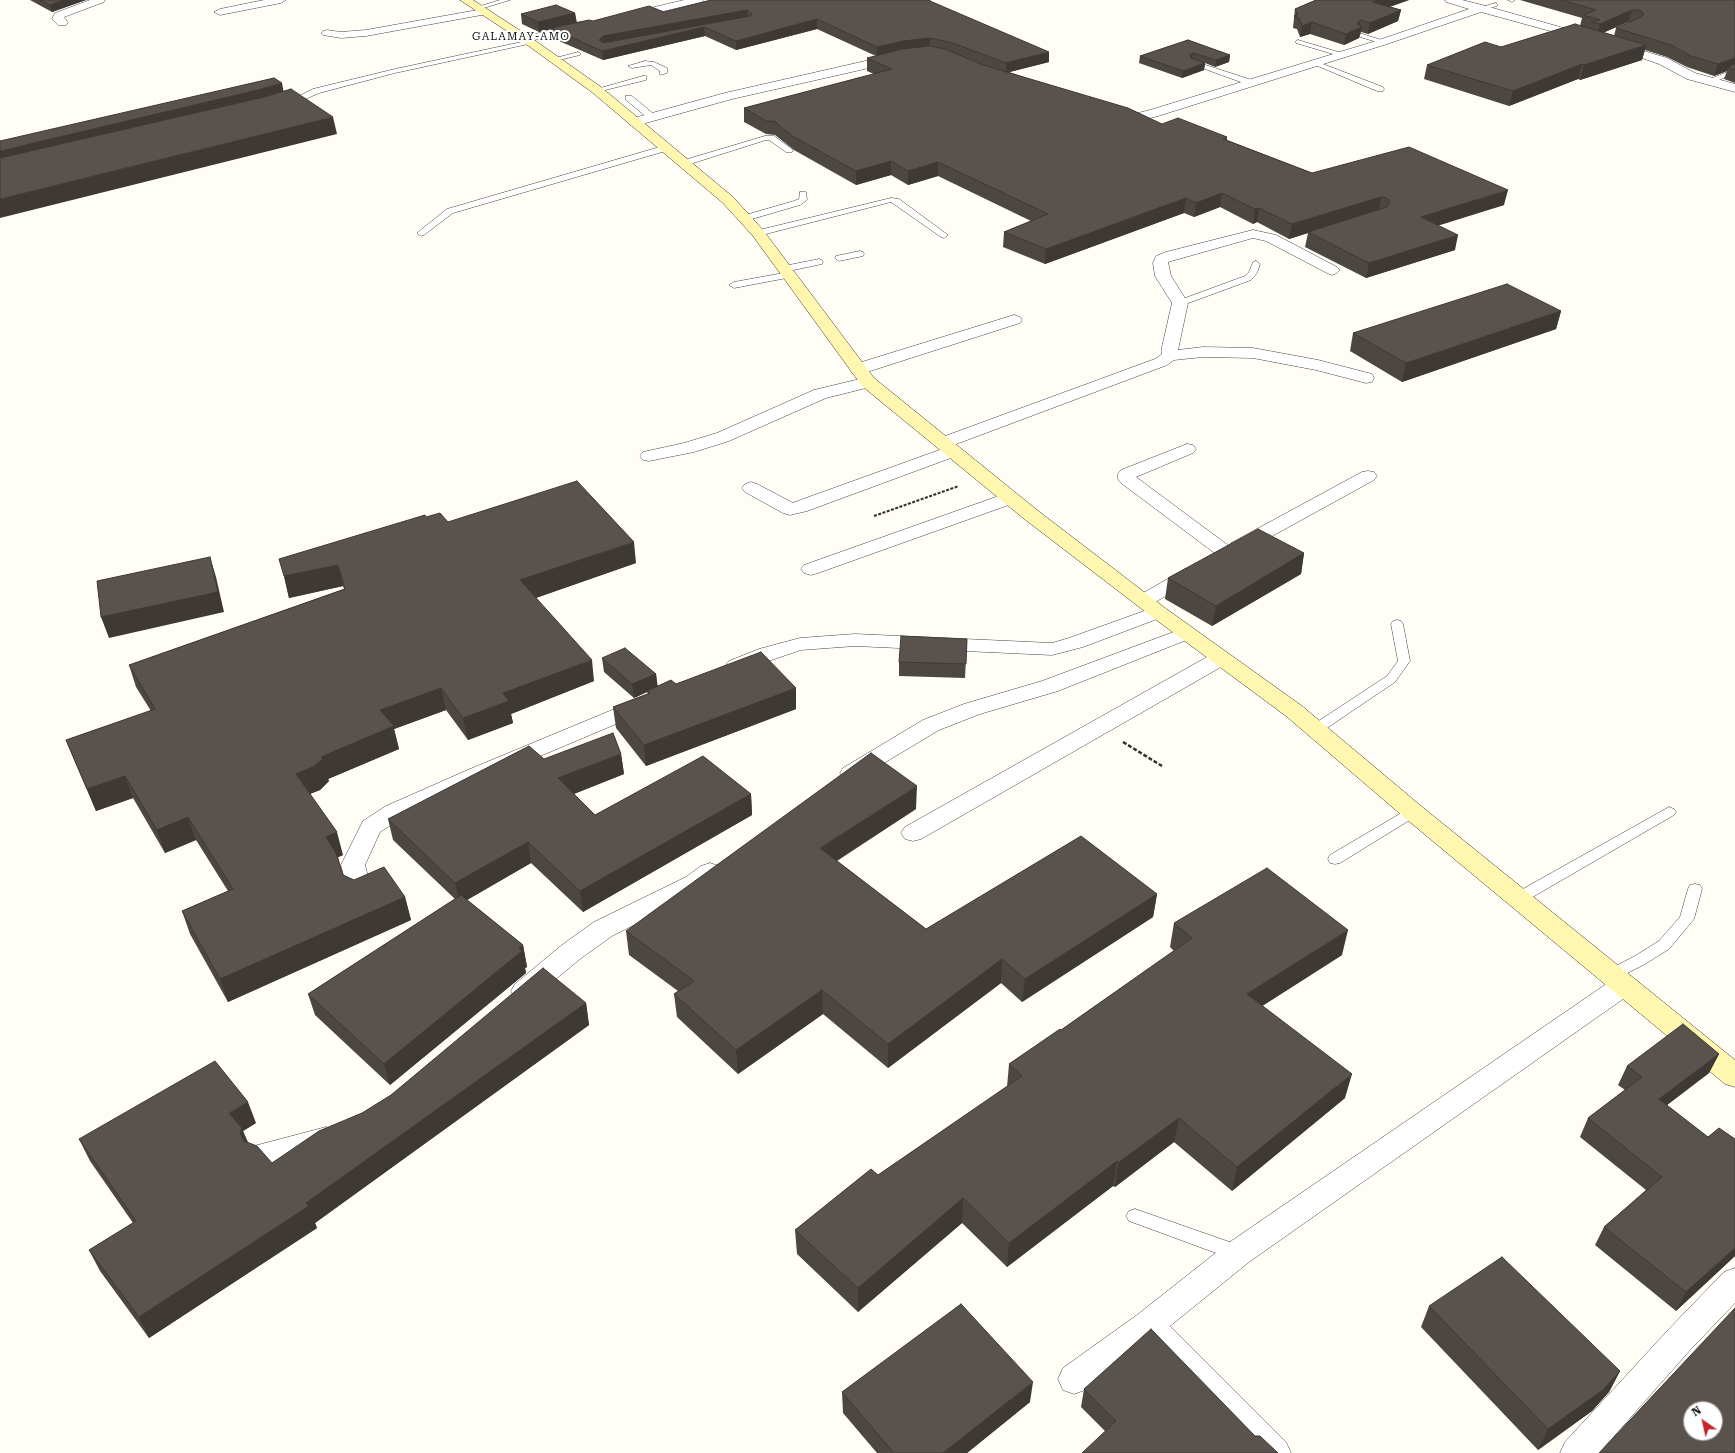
<!DOCTYPE html>
<html>
<head>
<meta charset="utf-8">
<style>
	body { margin:0 }
	#map { position:relative; width:1735px; height:1453px; overflow:hidden; background:#fffdf5; font-family:"Roboto Serif",serif }
	canvas { display:block }
	.north { position:absolute; left:1683px; top:1401px; width:40px; height:40px; box-sizing:border-box; background:#fff; border:1px solid #a0a0a0; border-radius:50%; rotate:326deg; font-size:11px; font-weight:700; line-height:16px; text-align:center; color:#111 }
	.north::after { content:''; display:block; margin:auto; width:14px; height:18px; background:#c4262e; clip-path:polygon(50% 0,100% 100%,50% 72%,0 100%) }
</style>
</head>
<body>
<div id="map">
<canvas width="1735" height="1453"></canvas>
<div class="north">N</div>
</div>
<script>
const context = document.querySelector('canvas').getContext('2d');
context.lineJoin = 'round';
const poly = rows => new Path2D(rows.map(r => 'M' + r).join(''));
function strokePath(path, color, width, dash) { context.strokeStyle = color; context.lineWidth = width; context.lineCap = dash ? 'butt' : 'round'; context.setLineDash(dash || []); context.stroke(path); }
function fillPath(path, color) { context.fillStyle = color; context.fill(path, 'evenodd'); }
function label(font, color, halo, rows, align = 'center') {
  context.font = font + ' "Roboto Serif",serif'; context.lineWidth = 4; context.setLineDash([]); context.textBaseline = 'middle'; context.strokeStyle = halo; context.fillStyle = color; for (const [text, x, y, turn = 0] of rows) {
    context.save(); context.translate(x, y); context.rotate((+turn || 0) * Math.PI / 180); context.textAlign = isNaN(turn) ? turn : align; if (halo) context.strokeText(text, 0, 0); context.fillText(text, 0, 0); context.restore();
  }
}
const lane = poly([
	[500,0,510,0,477,10,474,8,500,0],
	[1508,0,1515,0,1512,2,1508,0],
	[1495,3,1497,4,1497,6,1482,10,1479,8,1495,3],
	[1359,33,1385,41,1386,42,1383,44,1357,36,1356,35,1359,33],
	[531,40,534,42,533,43,395,73,319,93,290,106,284,106,283,104,313,89,395,69,531,40],
	[1298,40,1345,54,1346,55,1343,57,1296,43,1296,41,1298,40],
	[578,52,581,54,580,55,555,61,552,59,578,52],
	[645,61,654,62,667,68,667,73,660,75,660,71,651,65,632,68,628,66,645,61],
	[1193,61,1255,81,1256,83,1252,85,1249,85,1191,64,1191,62,1193,61],
	[1315,61,1383,87,1384,89,1383,91,1377,91,1313,64,1313,62,1315,61],
	[1735,69,1735,73,1712,83,1709,83,1705,81,1735,69],
	[643,76,646,76,646,80,597,92,593,90,643,76],
	[626,96,632,96,655,115,655,119,649,119,626,100,626,96],
	[765,136,774,136,793,150,792,152,786,152,769,140,766,140,687,165,684,165,680,163,681,161,765,136],
	[663,146,666,146,670,148,669,150,453,213,424,235,421,236,417,233,447,209,663,146],
	[800,192,806,192,807,200,800,205,745,221,741,218,742,216,794,201,799,199,800,192],
	[891,198,899,199,948,235,944,238,941,237,891,202,758,236,754,233,755,231,891,198],
	[860,251,863,252,864,254,863,256,839,261,835,258,836,256,860,251],
	[819,259,822,260,823,262,822,264,784,272,780,269,784,266,819,259],
	[1256,261,1260,264,1257,273,1251,280,1183,305,1180,306,1175,303,1177,301,1245,276,1249,272,1253,262,1256,261],
	[789,272,792,273,793,275,792,277,734,288,729,285,734,282,789,272],
	[1397,620,1401,621,1403,624,1410,661,1395,682,1321,732,1316,733,1311,732,1309,729,1311,726,1387,676,1398,661,1391,624,1393,621,1397,620],
	[1413,807,1418,809,1420,812,1418,815,1340,863,1335,864,1330,863,1328,859,1330,855,1408,809,1413,807],
	[1669,807,1674,809,1676,812,1674,815,1524,902,1519,903,1514,902,1512,898,1514,894,1669,807],
	[1695,884,1700,885,1702,889,1694,919,1669,949,1645,964,1616,979,1611,981,1606,979,1603,975,1606,971,1635,956,1659,941,1680,917,1688,889,1690,885,1695,884],
	[1135,1209,1244,1247,1247,1253,1244,1259,1238,1261,1129,1221,1126,1216,1129,1211,1135,1209]
]);
const street = poly([
	[90,0,105,0,104,2,64,17,68,23,66,25,58,25,52,19,55,13,90,0],
	[264,0,286,0,281,3,220,15,214,12,220,9,264,0],
	[684,0,703,0,702,2,629,19,623,16,625,14,684,0],
	[1445,0,1462,0,1482,5,1624,45,1667,58,1695,73,1735,84,1735,92,1687,79,1659,64,1616,49,1481,12,1387,44,1158,116,1138,121,1121,119,1110,116,1108,113,1110,110,1114,109,1138,113,1150,110,1379,40,1469,9,1446,2,1445,0],
	[483,9,489,12,487,14,366,36,341,38,323,35,321,33,323,31,327,30,341,32,366,30,483,9],
	[582,23,586,24,588,26,586,28,526,42,522,41,520,39,522,37,582,23],
	[896,54,900,55,902,58,900,61,732,99,635,126,630,125,629,122,630,119,725,93,896,54],
	[1253,230,1276,235,1337,267,1340,270,1337,273,1332,275,1327,273,1266,241,1253,238,1168,262,1171,276,1188,303,1178,350,1203,347,1253,348,1318,360,1372,374,1374,378,1372,382,1366,383,1316,370,1253,358,1203,357,1174,360,1167,365,951,446,959,447,962,451,959,455,807,511,790,515,783,513,745,492,742,488,745,484,751,482,757,484,793,503,795,502,945,448,937,447,934,443,937,439,1155,359,1162,354,1162,347,1172,303,1155,276,1153,263,1156,256,1166,252,1253,230],
	[1014,315,1020,317,1022,320,1020,323,864,373,858,374,852,373,850,369,852,365,1014,315],
	[868,377,874,378,876,382,874,386,826,398,729,441,694,452,649,461,643,460,640,456,643,452,684,443,717,433,814,390,868,377],
	[1187,444,1193,445,1196,449,1193,453,1136,477,1229,546,1231,543,1362,472,1368,471,1374,472,1377,476,1374,480,1245,551,1236,552,1234,557,1227,559,1220,557,1121,483,1118,479,1118,474,1121,470,1187,444],
	[1010,492,1017,494,1019,498,1017,502,818,573,811,575,804,573,801,569,804,565,1010,492],
	[1192,567,1199,569,1202,573,1199,577,1150,605,1143,607,1136,605,1133,601,1136,597,1185,569,1192,567],
	[1158,606,1165,608,1168,612,1165,616,1083,647,1052,655,855,646,801,650,736,672,729,671,725,666,729,661,759,649,800,638,855,634,1052,643,1069,638,1158,606],
	[1187,627,1194,629,1197,633,1194,637,1058,691,980,714,939,730,859,778,851,781,843,778,840,773,843,768,923,720,964,704,1042,681,1187,627],
	[1221,652,1228,653,1231,658,1228,663,921,839,913,841,905,839,901,833,905,827,1214,653,1221,652],
	[641,698,649,700,652,705,649,710,486,779,402,818,380,832,365,865,372,891,369,897,360,900,351,897,348,891,341,865,363,821,386,806,470,769,641,698],
	[710,863,719,866,722,872,719,878,704,889,612,936,580,959,533,998,524,1001,515,998,511,991,515,984,562,945,594,922,686,877,701,866,710,863],
	[1624,975,1633,978,1637,985,1633,992,1249,1262,1170,1326,1286,1442,1291,1453,1251,1453,1146,1344,1085,1390,1074,1394,1063,1390,1058,1379,1063,1368,1137,1315,1227,1244,1615,978,1624,975],
	[326,1127,336,1131,340,1139,336,1147,264,1166,254,1162,250,1154,254,1146,326,1127],
	[1735,1268,1735,1303,1691,1349,1599,1453,1560,1453,1565,1442,1669,1329,1724,1272,1735,1268]
]);
const secondary = poly([
	[460,0,473,0,530,37,601,87,733,197,763,230,874,378,1037,510,1165,608,1302,706,1421,806,1735,1060,1735,1087,1725,1084,1405,818,1286,716,1151,616,1023,518,862,386,753,236,723,203,593,93,522,41,460,0]
]);
strokePath(lane, '#444', 1);
strokePath(street, '#444', 1);
strokePath(secondary, '#333', 1);
strokePath(poly([
	[874,516,959,486]
]), '#333', 2, [3, 1.5]);
strokePath(poly([
	[1123,742,1162,766]
]), '#333', 2.5, [4, 2]);
fillPath(lane, '#fff');
fillPath(street, '#fff');
fillPath(secondary, '#fff6b0');
fillPath(poly([
	[30,0,86,0,52,12],
	[1316,0,1409,0,1390,7,1401,10,1398,21,1368,34,1361,32,1359,38,1344,45,1310,34,1300,37,1297,29,1293,28,1295,9],
	[1520,0,1735,0,1735,83,1724,79,1727,71,1714,76,1687,67,1667,57,1645,50,1642,60,1580,80,1578,79,1509,106,1424,79,1427,65,1501,47,1580,26,1582,18],
	[1628,22,1631,22,1616,28,1614,36,1603,33],
	[933,2,1049,62,1009,72,1162,124,1227,137,1227,140,1312,173,1504,205,1438,225,1455,250,1366,278,1305,247,1308,233,1289,239,1257,222,1253,224,1220,207,1194,217,1184,213,1045,264,1003,247,1004,232,1031,221,938,176,908,185,891,175,856,185,794,150,775,135,766,134,744,122,744,108,874,74,867,71,867,58,876,56,817,29,736,50,705,36,603,60,552,38,551,29,539,32,522,24,521,14,575,13,576,22,593,21,664,12],
	[1188,40,1230,55,1229,62,1215,67,1205,63,1204,70,1182,78,1139,63,1140,56],
	[1561,311,1556,329,1402,382,1350,351,1353,333],
	[426,517,636,563,536,598,594,681,511,714,513,723,468,740,446,710,394,729,399,749,328,779,329,781,320,790,310,794,343,855,338,857,343,875,354,880,405,897,411,920,228,1002,190,934,182,911,228,891,196,840,165,853,133,798,96,811,75,762,66,740,151,711,136,687,129,665,344,589,343,586,289,598,284,576],
	[1304,553,1301,574,1212,626,1165,599,1168,578],
	[967,639,965,678,899,676,899,662],
	[602,658,656,674,657,686,676,684,796,688,796,709,646,766,616,728,613,707,648,694,647,692,634,698,604,672],
	[621,754,624,774,574,794,595,815,751,794,752,815,583,912,531,863,467,900,523,945,527,967,525,968,526,973,390,1085,315,1015,308,994,455,899,393,840,388,819,544,759],
	[916,809,837,861,926,929,1157,894,1153,917,1022,1002,1001,983,888,1068,823,1014,738,1074,677,1017,674,994,678,991,629,955,626,931],
	[1174,923,1342,955,1262,1006,1345,1098,1232,1191,1174,1142,1115,1187,1113,1186,1007,1267,962,1223,858,1312,797,1254,795,1230,878,1175,1007,1087,1009,1064,1061,1030,1174,951,1170,947],
	[586,1003,589,1025,315,1223,317,1228,149,1338,100,1271,89,1250,133,1223,90,1161,79,1139,256,1123,243,1131,248,1142,272,1163,362,1113],
	[1719,1054,1709,1073,1667,1105,1735,1256,1676,1311,1595,1245,1604,1227,1646,1190,1580,1137,1588,1118,1625,1090,1618,1085,1627,1066],
	[1429,1306,1620,1371,1609,1392,1592,1411,1538,1450,1421,1327],
	[1084,1389,1255,1436,1105,1431,1081,1407],
	[842,1392,1030,1402,967,1453,877,1453,843,1413]
]), '#4d4742');
fillPath(poly([
	[64,0,86,0,52,12,50,5],
	[1379,0,1409,0,1370,13,1372,2],
	[747,10,748,20,704,27,705,36,603,60,602,51,604,46,599,40,603,36],
	[1401,10,1398,21,1368,34,1370,23],
	[1632,10,1628,22,1597,35,1600,24],
	[575,13,577,23,539,32,538,22],
	[817,19,817,29,736,50,736,41],
	[1360,20,1359,28,1362,27,1359,38,1344,45,1346,34],
	[1312,22,1310,34,1300,37,1302,26],
	[930,38,929,48,877,56,877,47,903,41],
	[1646,45,1642,60,1580,80,1584,65],
	[1049,52,1049,62,1006,73,1006,63],
	[1193,53,1192,60,1190,62,1190,55],
	[1230,55,1229,62,1215,67,1216,60],
	[1735,58,1735,68,1728,67,1727,71,1714,76,1718,64],
	[1205,63,1204,70,1182,78,1183,71],
	[1582,64,1578,79,1509,106,1513,91],
	[282,83,285,99,0,169,0,151],
	[333,117,337,134,0,218,0,199],
	[891,161,891,175,856,185,856,171],
	[938,162,938,176,908,185,908,171],
	[1508,190,1504,205,1418,232,1421,217],
	[1222,193,1220,207,1194,217,1196,203],
	[1381,197,1379,212,1308,232,1308,233,1289,239,1292,224],
	[1186,198,1184,213,1045,264,1046,249],
	[1259,208,1257,222,1253,224,1255,209],
	[1458,235,1455,250,1366,278,1369,263],
	[1561,311,1556,329,1402,382,1406,363],
	[634,542,636,563,524,602,520,580],
	[1304,553,1301,574,1212,626,1216,606],
	[210,557,216,577,224,612,109,638,101,617],
	[338,565,343,586,289,598,284,576],
	[592,660,594,681,511,714,513,723,468,740,463,718,503,693],
	[656,674,658,688,647,691,647,692,634,698,632,684],
	[441,688,446,710,394,729,399,749,328,779,329,781,320,790,302,797,296,774,380,710],
	[796,688,796,709,646,766,644,745],
	[621,754,624,774,561,799,558,778],
	[125,776,133,798,96,811,87,789],
	[917,786,916,809,820,871,820,848],
	[751,794,752,815,583,912,580,891],
	[188,817,196,840,165,853,157,830],
	[337,832,343,855,332,860,326,837],
	[528,842,531,863,460,904,455,883],
	[1157,894,1153,917,1022,1002,1025,979],
	[405,897,411,920,228,1002,220,979],
	[1348,930,1342,955,1242,1019,1247,994],
	[523,945,527,967,525,968,526,973,390,1085,384,1064,519,948],
	[1002,959,1001,983,888,1068,888,1044],
	[822,990,823,1014,738,1074,736,1050],
	[586,1003,589,1025,315,1223,317,1228,149,1338,139,1317,306,1203],
	[1719,1054,1709,1073,1650,1118,1659,1099],
	[1352,1074,1345,1098,1232,1191,1237,1167],
	[248,1102,256,1123,243,1131,250,1150,249,1155,229,1113],
	[1179,1118,1174,1142,1115,1187,1118,1163],
	[1117,1161,1113,1186,1007,1267,1009,1243],
	[963,1198,962,1223,858,1312,858,1288],
	[1735,1248,1735,1256,1676,1311,1686,1292],
	[1620,1371,1609,1392,1592,1411,1538,1450,1548,1429],
	[1033,1382,1030,1402,967,1453,943,1453]
]), '#3f3936');
const building = poly([
	[40,0,64,0,50,5,40,0],
	[711,0,930,0,930,1,1049,52,1006,63,953,43,930,38,903,41,877,47,817,19,736,41,704,27,602,51,551,28,589,20,593,21,649,6,664,12,711,0],
	[747,10,752,14,750,16,603,43,599,40,603,36,747,10],
	[1316,0,1379,0,1372,2,1401,10,1370,23,1360,20,1357,24,1362,27,1346,34,1312,22,1302,26,1299,18,1294,16,1298,15,1295,9,1316,0],
	[1562,0,1735,0,1735,58,1718,64,1691,56,1671,45,1616,28,1641,17,1644,14,1640,10,1632,10,1600,24,1592,22,1600,20,1583,15,1596,10,1562,0],
	[556,5,575,13,538,22,521,14,556,5],
	[1575,24,1646,45,1584,65,1582,64,1513,91,1427,65,1485,42,1501,47,1575,24],
	[1188,40,1230,55,1216,60,1193,53,1190,55,1191,58,1205,63,1183,71,1140,56,1188,40],
	[929,46,945,49,983,65,1128,108,1162,124,1178,118,1227,137,1223,139,1312,173,1409,147,1508,190,1421,217,1458,235,1369,263,1308,232,1387,207,1390,202,1387,198,1381,197,1292,224,1259,208,1255,209,1222,193,1196,203,1186,198,1046,249,1004,232,1048,214,938,162,908,171,891,161,856,171,794,137,774,121,766,121,744,108,892,69,867,58,903,49,929,46],
	[1735,64,1735,70,1728,67,1735,64],
	[274,78,282,83,258,90,0,151,0,141,274,78],
	[291,89,333,117,0,199,0,158,264,97,291,89],
	[1507,284,1561,311,1406,363,1353,333,1507,284],
	[577,481,634,542,520,580,592,660,503,693,509,701,463,718,441,688,380,710,394,726,321,757,323,759,313,767,296,774,337,832,326,837,336,853,343,875,354,880,384,867,405,897,220,979,182,911,233,889,188,817,157,830,125,776,87,789,66,740,155,709,129,665,345,589,338,565,284,576,279,559,425,515,426,517,440,513,448,522,577,481],
	[1258,529,1304,553,1216,606,1168,578,1258,529],
	[210,557,218,592,101,617,97,581,210,557],
	[901,636,967,639,966,664,899,662,901,636],
	[625,648,656,674,632,684,602,658,625,648],
	[761,652,796,688,644,745,613,707,650,693,647,691,671,680,676,684,761,652],
	[613,733,621,754,558,778,595,815,703,756,751,794,580,891,528,842,455,883,388,819,529,746,544,759,613,733],
	[871,753,917,786,820,848,926,929,1081,836,1157,894,1025,979,1002,959,888,1044,822,990,736,1050,674,994,694,981,626,931,871,753],
	[1267,868,1348,930,1247,994,1352,1074,1237,1167,1179,1118,1118,1163,1117,1161,1009,1243,963,1198,858,1288,795,1230,871,1169,878,1175,1022,1076,1009,1064,1060,1029,1061,1030,1192,938,1174,923,1267,868],
	[461,895,523,945,519,948,522,951,384,1064,308,994,461,895],
	[543,968,586,1003,306,1203,309,1206,139,1317,89,1250,136,1221,79,1139,215,1061,248,1102,229,1113,242,1128,240,1133,244,1141,257,1146,272,1163,319,1131,362,1113,391,1095,543,968],
	[1683,1024,1719,1054,1659,1099,1708,1137,1719,1128,1735,1139,1735,1248,1686,1292,1604,1227,1662,1177,1588,1118,1642,1077,1627,1066,1683,1024],
	[1502,1257,1620,1371,1603,1390,1548,1429,1429,1306,1502,1257],
	[961,1304,1033,1382,943,1453,894,1453,842,1392,961,1304],
	[1735,1308,1735,1453,1599,1453,1735,1308],
	[1691,1409,1715,1409,1715,1433,1691,1433,1691,1409],
	[1151,1329,1255,1436,1260,1436,1278,1453,1082,1453,1116,1421,1084,1389,1151,1329]
]);
fillPath(building, '#5a524d');
strokePath(building, '#3f3936', 1);
context.letterSpacing = '1px';
label('11px', '#111', '#fff', [
	["GALAMAY-AMO",521,37]
]);
context.letterSpacing = '0px';
</script>
</body>
</html>
